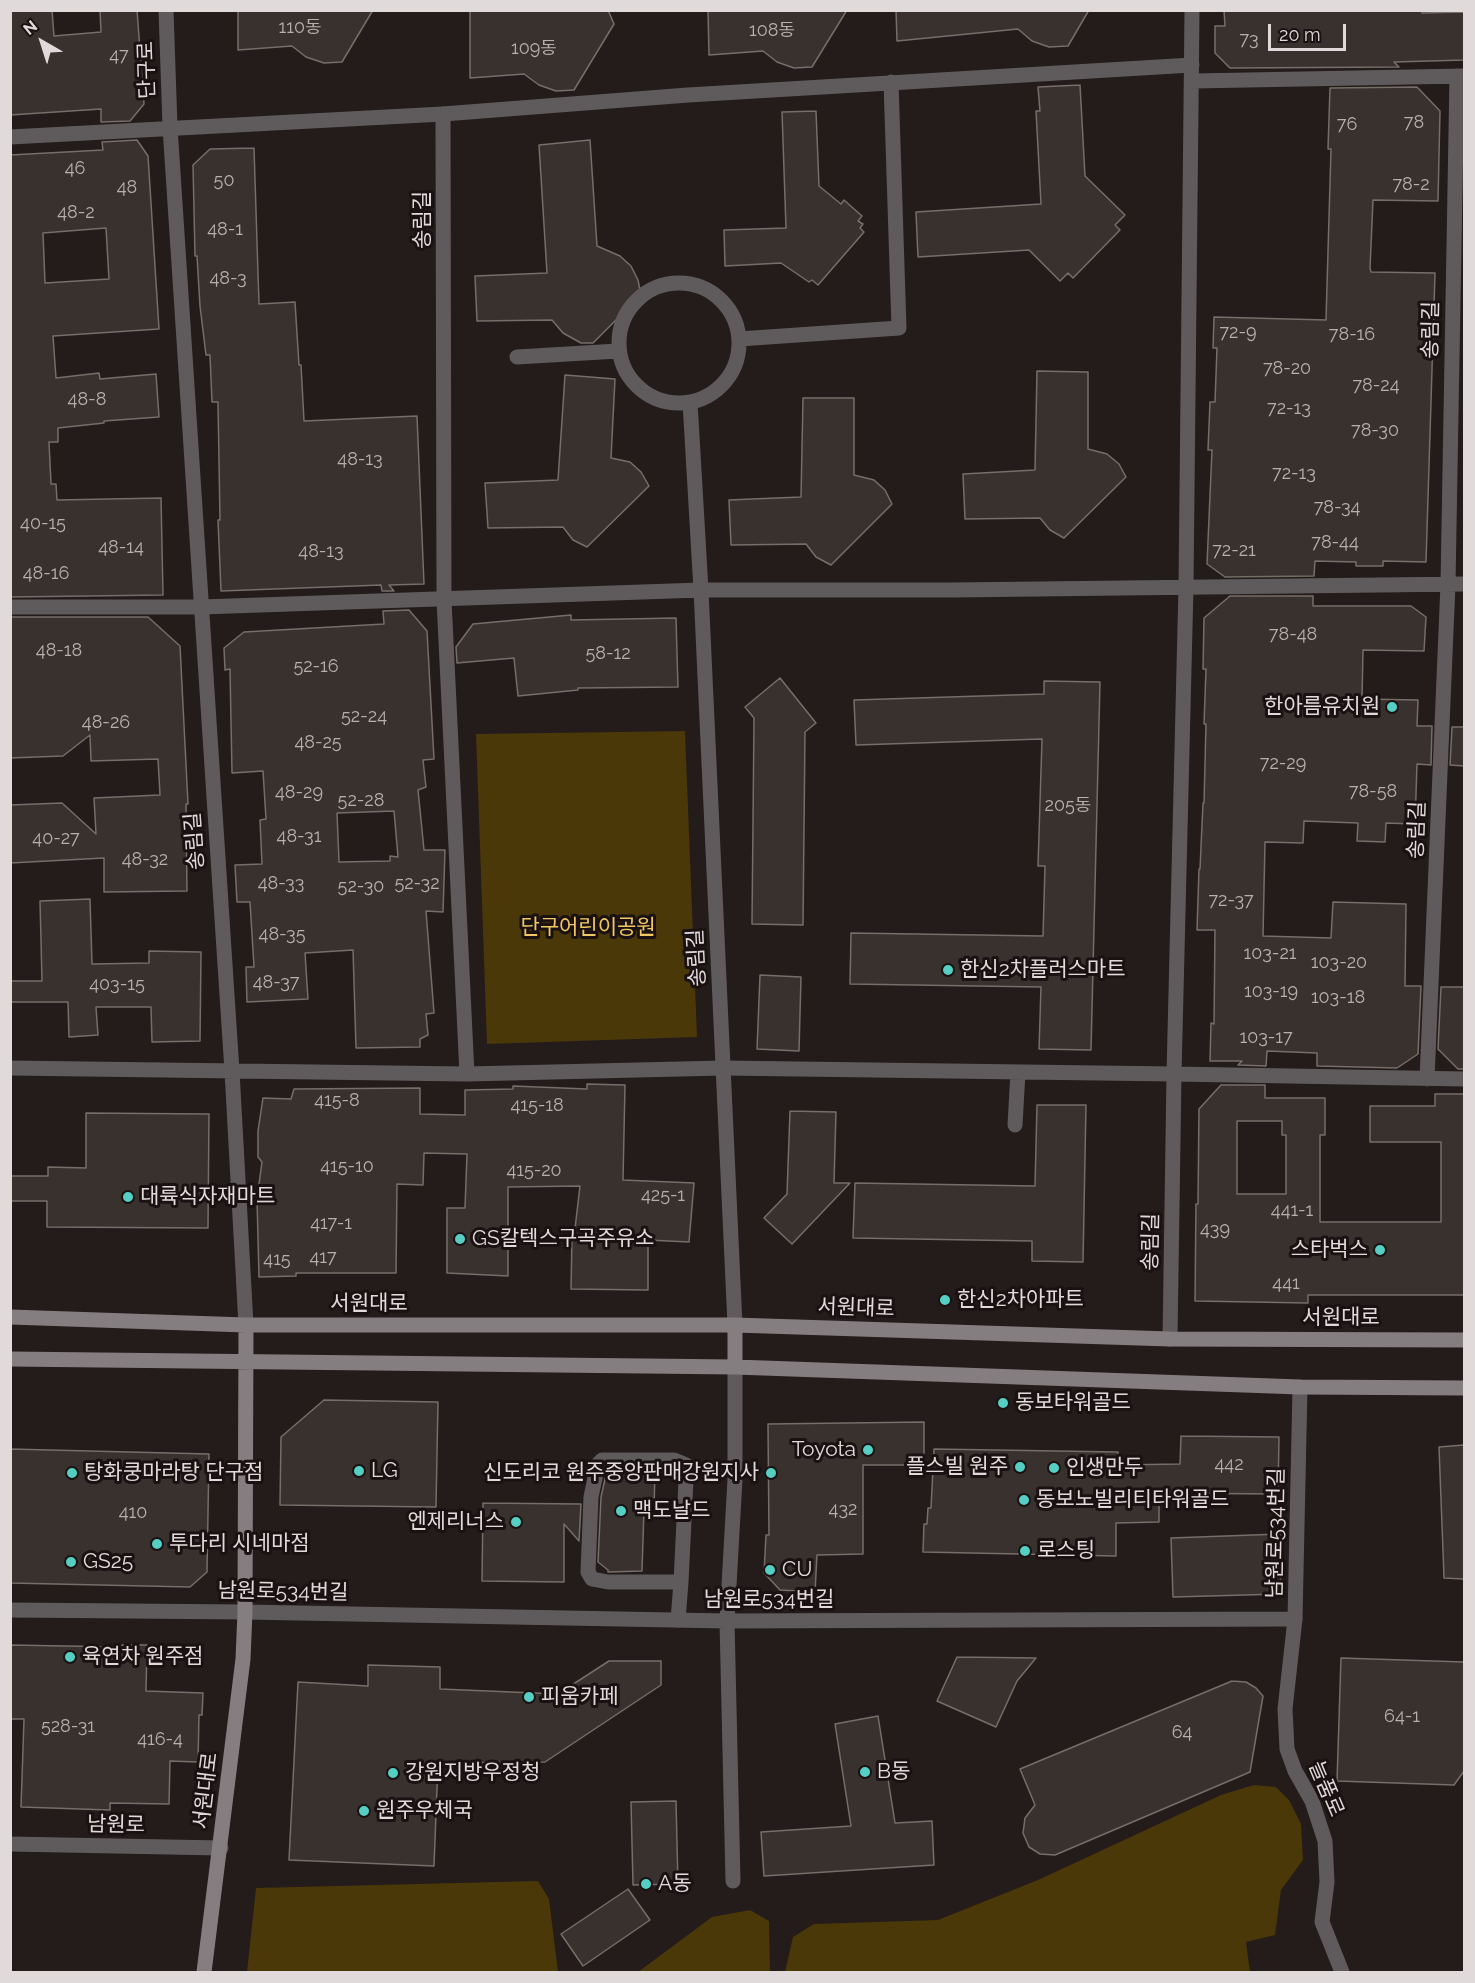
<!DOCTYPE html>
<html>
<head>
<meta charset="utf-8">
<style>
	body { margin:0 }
	#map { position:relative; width:1475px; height:1983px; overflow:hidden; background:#241b1b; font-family:Raleway,sans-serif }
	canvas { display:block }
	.frame { position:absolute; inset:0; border:12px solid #e1dada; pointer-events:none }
	.north { position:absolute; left:12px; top:12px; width:60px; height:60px; -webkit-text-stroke:4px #1a1212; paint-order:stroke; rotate:321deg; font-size:16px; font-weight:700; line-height:24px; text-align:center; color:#e1dada }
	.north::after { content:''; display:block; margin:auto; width:21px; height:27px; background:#e1dada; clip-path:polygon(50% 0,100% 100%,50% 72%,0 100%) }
	.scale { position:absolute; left:1268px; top:24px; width:78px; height:27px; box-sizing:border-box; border:3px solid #e1dada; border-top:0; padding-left:8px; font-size:18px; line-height:21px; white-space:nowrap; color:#e1dada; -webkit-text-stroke:4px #1a1212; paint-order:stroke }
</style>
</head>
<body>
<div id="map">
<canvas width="1475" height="1983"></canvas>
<div class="frame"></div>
<div class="north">N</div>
<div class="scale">20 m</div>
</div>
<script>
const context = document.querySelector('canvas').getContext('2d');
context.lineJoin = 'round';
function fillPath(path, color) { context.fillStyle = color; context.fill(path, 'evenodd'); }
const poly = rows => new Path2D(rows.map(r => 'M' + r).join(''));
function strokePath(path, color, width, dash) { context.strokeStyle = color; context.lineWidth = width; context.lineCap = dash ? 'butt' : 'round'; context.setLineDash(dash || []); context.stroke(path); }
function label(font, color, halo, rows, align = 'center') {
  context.font = font + ' Raleway,"Noto Sans KR",sans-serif'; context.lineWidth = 6; context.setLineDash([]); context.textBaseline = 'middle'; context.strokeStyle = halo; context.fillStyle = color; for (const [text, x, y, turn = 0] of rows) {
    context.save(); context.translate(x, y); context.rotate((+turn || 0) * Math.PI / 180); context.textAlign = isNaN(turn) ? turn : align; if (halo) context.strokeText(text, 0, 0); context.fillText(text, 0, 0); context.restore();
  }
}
fillPath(poly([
	[685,731,697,1037,487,1044,476,734],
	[1254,1785,1276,1787,1289,1800,1301,1824,1303,1860,1281,1890,1275,1935,1246,1942,1250,1972,785,1972,793,1937,814,1924,938,1920,1038,1880,1221,1795],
	[538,1881,549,1899,558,1972,247,1972,256,1888],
	[750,1910,769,1921,770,1972,638,1972,712,1917]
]), '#4a3808');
const building = poly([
	[10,10,52,10,54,36,101,32,100,10,137,10,144,104,130,121,101,122,101,109,10,115,10,10],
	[238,10,373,10,342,62,324,63,306,57,292,46,238,50,238,10],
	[470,10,608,10,614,24,574,90,556,91,539,85,524,74,470,78,470,10],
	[708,10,847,10,812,67,794,68,777,62,763,51,709,55,708,10],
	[896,10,1089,10,1068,46,1049,47,1032,41,1018,29,897,41,896,10],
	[1224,10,1422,10,1422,13,1464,12,1464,60,1394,62,1399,67,1230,68,1215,53,1215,26,1225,26,1224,10],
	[1080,85,1085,176,1125,215,1115,225,1120,230,1073,278,1068,273,1060,281,1029,250,918,257,916,212,1041,204,1036,111,1040,111,1038,87,1080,85],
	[1417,87,1440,111,1438,201,1373,200,1370,268,1371,272,1435,273,1426,562,1383,561,1383,566,1356,566,1356,562,1315,561,1314,576,1225,577,1207,564,1212,450,1208,450,1210,402,1215,402,1217,348,1213,348,1214,317,1326,320,1331,149,1328,149,1330,88,1417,87],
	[816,111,819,186,841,204,844,200,862,216,858,221,863,224,860,228,864,232,818,285,812,280,809,282,781,263,725,266,724,230,786,228,782,112,816,111],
	[137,140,148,156,159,329,53,336,56,378,99,373,100,379,156,374,159,417,104,421,104,423,58,428,58,442,49,442,51,484,56,484,57,500,161,498,163,595,10,597,10,155,103,150,102,142,137,140],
	[106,228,109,279,45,283,43,233,106,228],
	[590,140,597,246,620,256,631,266,638,280,641,295,593,343,581,343,563,333,552,320,477,321,475,276,547,273,539,145,590,140],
	[254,148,259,304,295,302,299,365,301,365,304,421,417,416,424,584,389,585,394,591,382,591,381,585,221,591,218,520,220,520,218,402,212,402,210,355,206,355,200,306,197,256,195,256,193,165,210,149,254,148],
	[1037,371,1088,372,1088,449,1107,454,1119,464,1126,477,1064,538,1050,530,1040,518,965,519,963,474,1035,470,1037,371],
	[565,375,615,379,611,458,630,462,641,472,649,486,587,547,573,540,563,527,488,528,485,483,558,480,565,375],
	[803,398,854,398,854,475,874,480,885,490,892,504,831,565,816,557,806,544,731,545,729,500,801,497,803,398],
	[1230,596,1313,596,1313,606,1411,606,1426,617,1424,651,1363,650,1362,699,1418,700,1417,726,1432,726,1431,765,1417,764,1415,824,1386,823,1385,842,1357,841,1358,823,1304,821,1303,843,1265,842,1263,936,1331,938,1333,902,1406,904,1405,986,1421,986,1418,1054,1397,1068,1317,1066,1317,1053,1267,1051,1266,1066,1238,1065,1242,1061,1210,1061,1211,1023,1214,1024,1215,930,1197,930,1199,869,1200,869,1203,803,1204,803,1206,724,1204,724,1206,669,1203,669,1204,618,1230,596],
	[409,610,427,631,434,759,423,760,426,787,418,790,424,850,445,850,443,912,426,911,434,1013,426,1014,428,1035,420,1039,420,1047,356,1048,353,950,305,953,308,999,247,1002,246,967,254,967,250,902,237,902,235,865,262,864,260,820,266,819,263,771,232,773,230,669,225,670,224,648,244,632,384,624,383,611,409,610],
	[394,811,398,857,390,856,390,861,339,862,337,813,394,811],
	[571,615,571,620,676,618,678,687,578,688,578,690,518,696,514,658,457,663,456,647,473,624,571,615],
	[10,617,148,617,180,646,188,804,186,804,187,891,104,892,104,858,10,863,10,805,62,803,96,834,94,798,160,795,158,759,91,761,90,735,63,756,10,758,10,617],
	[780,678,816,723,805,732,803,925,752,924,754,718,745,707,780,678],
	[1044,681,1100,682,1091,1050,1039,1049,1041,987,850,984,851,933,1043,936,1045,866,1038,866,1042,739,856,745,854,700,1044,694,1044,681],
	[1452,727,1464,727,1464,766,1450,765,1452,727],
	[90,899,92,964,149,963,149,951,201,952,200,1041,152,1042,151,1007,96,1007,98,1035,69,1037,68,1002,10,1002,10,981,42,981,40,901,90,899],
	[760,975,801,977,799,1051,757,1049,760,975],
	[1441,987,1464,987,1464,1069,1458,1069,1438,1049,1441,987],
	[587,1084,625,1085,623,1180,694,1183,689,1242,648,1240,648,1290,571,1289,572,1237,574,1237,580,1186,508,1187,508,1276,447,1273,447,1208,465,1208,467,1154,424,1153,423,1185,397,1184,396,1273,296,1273,296,1276,259,1277,257,1199,262,1162,258,1157,258,1131,263,1098,291,1099,294,1089,420,1088,420,1114,465,1115,465,1090,513,1089,513,1086,587,1089,587,1084],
	[1221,1085,1265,1085,1265,1098,1325,1098,1325,1135,1320,1135,1320,1222,1441,1222,1441,1142,1370,1142,1370,1106,1435,1106,1435,1094,1464,1094,1464,1295,1308,1295,1308,1303,1195,1301,1196,1204,1198,1204,1199,1109,1221,1085],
	[1237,1121,1282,1121,1282,1135,1286,1135,1286,1194,1237,1194,1237,1121],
	[1037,1105,1086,1105,1083,1262,1032,1261,1032,1241,853,1238,855,1183,1035,1186,1037,1105],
	[790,1111,836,1112,834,1183,850,1183,792,1244,764,1218,787,1194,790,1111],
	[86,1113,209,1114,208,1228,47,1227,47,1201,10,1201,10,1176,48,1176,48,1167,86,1168,86,1113],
	[324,1400,438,1402,436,1507,280,1505,281,1437,324,1400],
	[924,1422,924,1465,863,1465,863,1554,817,1555,815,1592,780,1590,764,1573,766,1535,769,1535,768,1424,924,1422],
	[1181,1436,1279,1437,1278,1494,1159,1493,1159,1522,1116,1523,1116,1556,923,1552,924,1524,927,1524,928,1508,931,1508,934,1449,1118,1452,1118,1465,1180,1464,1181,1436],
	[1464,1445,1464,1579,1444,1578,1439,1447,1464,1445],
	[10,1449,209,1454,207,1572,190,1587,10,1583,10,1449],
	[607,1470,655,1471,654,1509,644,1509,642,1571,608,1572,608,1570,598,1562,601,1497,607,1470],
	[483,1503,581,1504,579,1541,564,1524,564,1582,482,1581,483,1503],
	[1280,1534,1281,1594,1173,1597,1171,1538,1280,1534],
	[10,1645,122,1647,122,1645,147,1645,146,1691,203,1693,202,1715,199,1715,198,1762,170,1761,169,1804,110,1803,110,1810,21,1807,24,1719,10,1719,10,1645],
	[957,1657,1036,1658,1017,1681,996,1727,937,1701,957,1657],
	[1341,1658,1464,1662,1464,1771,1454,1785,1337,1781,1341,1658],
	[609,1661,661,1661,661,1685,545,1762,438,1763,434,1866,289,1860,298,1682,368,1686,368,1665,440,1667,440,1689,558,1694,609,1661],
	[1232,1681,1246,1682,1256,1688,1263,1696,1250,1772,1055,1855,1040,1854,1029,1847,1023,1833,1025,1818,1035,1805,1020,1769,1232,1681],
	[878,1716,895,1823,932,1821,934,1865,764,1876,761,1832,851,1826,835,1724,878,1716],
	[676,1801,678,1884,633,1885,631,1802,676,1801],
	[628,1889,650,1920,583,1966,561,1934,628,1889]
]);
fillPath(building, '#39312d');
strokePath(building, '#776e69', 1.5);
strokePath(poly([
	[443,114,688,95,1192,65],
	'619 343a60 60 0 1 1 120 0a60 60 0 1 1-120 0Z',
	[739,339,899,328,891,82],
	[517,357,618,351],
	[690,402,701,590],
	[723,1068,1174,1074],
	[1015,1125,1018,1072],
	[1295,1619,1285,1709,1287,1749,1295,1771,1312,1801,1325,1841,1327,1882,1322,1922,1342,1972],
	[678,1620,681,1582,686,1480,686,1465,674,1460,602,1460,598,1464,591,1497,588,1572,592,1579,608,1582,681,1582]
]), '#5f5b5d', 15);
strokePath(poly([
	[166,10,170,127,232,1071,246,1325],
	[1193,81,1464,76],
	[10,137,443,114,444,600,467,1074],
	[701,590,735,1325],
	[10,607,201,607,701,590,952,590,1464,584],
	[10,1068,467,1074,723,1068],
	[1174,1074,1464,1079],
	[1427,1079,1448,584,1457,76],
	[1170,1339,1174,1074,1186,587,1192,10],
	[10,1610,245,1612,727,1621,1295,1619,1300,1387],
	[10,1844,221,1848],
	[733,1881,727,1621,735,1479,735,1367]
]), '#5f5b5d', 15);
strokePath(poly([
	[10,1317,246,1325,735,1325,1170,1339,1464,1340],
	[10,1359,735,1367,1300,1387,1464,1388],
	[735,1367,735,1325],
	[204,1972,243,1659,245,1612,246,1325]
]), '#857e81', 15);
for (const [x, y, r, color] of [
	[1392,707,6,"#55cec4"],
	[948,970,6,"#55cec4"],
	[128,1197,6,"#55cec4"],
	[460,1239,6,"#55cec4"],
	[1380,1250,6,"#55cec4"],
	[945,1300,6,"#55cec4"],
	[1003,1403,6,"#55cec4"],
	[868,1450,6,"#55cec4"],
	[1020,1467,6,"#55cec4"],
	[1054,1468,6,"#55cec4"],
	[359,1471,6,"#55cec4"],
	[72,1473,6,"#55cec4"],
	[771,1473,6,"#55cec4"],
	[1024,1500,6,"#55cec4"],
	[621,1511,6,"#55cec4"],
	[516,1522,6,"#55cec4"],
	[157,1544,6,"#55cec4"],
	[1025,1551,6,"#55cec4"],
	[71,1562,6,"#55cec4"],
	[770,1570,6,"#55cec4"],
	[70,1657,6,"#55cec4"],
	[529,1697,6,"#55cec4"],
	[865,1772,6,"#55cec4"],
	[393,1773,6,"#55cec4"],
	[364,1811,6,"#55cec4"],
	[646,1884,6,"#55cec4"]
]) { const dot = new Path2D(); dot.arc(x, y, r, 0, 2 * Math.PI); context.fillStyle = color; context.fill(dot); strokePath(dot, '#1a1212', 2); }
label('18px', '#b7b0af', null, [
	["110동",300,28],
	["108동",772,31],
	["73",1249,40],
	["109동",534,49],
	["47",119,56],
	["78",1414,123],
	["76",1347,125],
	["46",75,169],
	["50",224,181],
	["78-2",1411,185],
	["48",127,188],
	["48-2",76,213],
	["48-1",225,230],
	["48-3",228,279],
	["72-9",1238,333],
	["78-16",1352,335],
	["78-20",1287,369],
	["78-24",1376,386],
	["48-8",87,400],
	["72-13",1289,409],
	["78-30",1375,431],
	["48-13",360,460],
	["72-13",1294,474],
	["78-34",1337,508],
	["40-15",43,524],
	["78-44",1335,543],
	["48-14",121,548],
	["72-21",1234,551],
	["48-13",321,552],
	["48-16",46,574],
	["78-48",1293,635],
	["48-18",59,651],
	["58-12",608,654],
	["52-16",316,667],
	["52-24",364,717],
	["48-26",106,723],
	["48-25",318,743],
	["72-29",1283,764],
	["78-58",1373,792],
	["48-29",299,793],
	["52-28",361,801],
	["205동",1068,806],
	["48-31",299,837],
	["40-27",56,839],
	["48-32",145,860],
	["48-33",281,884],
	["52-32",417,884],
	["52-30",361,887],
	["72-37",1231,901],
	["48-35",282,935],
	["103-21",1270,954],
	["103-20",1339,963],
	["48-37",276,983],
	["403-15",117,985],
	["103-19",1271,992],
	["103-18",1338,998],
	["103-17",1266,1038],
	["415-8",337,1101],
	["415-18",537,1106],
	["415-10",347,1167],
	["415-20",534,1171],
	["425-1",663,1196],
	["441-1",1292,1211],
	["417-1",331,1224],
	["439",1215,1230],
	["417",323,1258],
	["415",277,1260],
	["441",1286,1284],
	["442",1229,1465],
	["432",843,1510],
	["410",133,1513],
	["64-1",1402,1717],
	["528-31",68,1727],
	["64",1182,1733],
	["416-4",160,1740]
]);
label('21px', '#e1dada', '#1a1212', [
	["단구로",147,70,-92],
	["송림길",423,220,-90],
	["송림길",1431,330,-89],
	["송림길",1417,830,-88],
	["송림길",195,841,-94],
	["송림길",697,958,-93],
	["송림길",1151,1242,-89],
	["서원대로",369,1304],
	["서원대로",856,1308,2],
	["서원대로",1341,1318],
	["남원로534번길",1276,1533,-89],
	["남원로534번길",283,1592,1],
	["남원로534번길",769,1600],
	["늘품로",1326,1789,67],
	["서원대로",206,1791,-83],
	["남원로",116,1825,1]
]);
label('21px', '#e1dada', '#1a1212', [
	["한아름유치원",1380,707,"right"],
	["한신2차플러스마트",960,970],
	["대륙식자재마트",140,1197],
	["GS칼텍스구곡주유소",472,1239],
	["스타벅스",1368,1250,"right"],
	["한신2차아파트",957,1300],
	["동보타워골드",1015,1403],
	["Toyota",856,1450,"right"],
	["플스빌 원주",1008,1467,"right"],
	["인생만두",1066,1468],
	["LG",371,1471],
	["탕화쿵마라탕 단구점",84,1473],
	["신도리코 원주중앙판매강원지사",759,1473,"right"],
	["동보노빌리티타워골드",1036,1500],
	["맥도날드",633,1511],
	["엔제리너스",504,1522,"right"],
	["투다리 시네마점",169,1544],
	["로스팅",1037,1551],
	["GS25",83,1562],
	["CU",782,1570],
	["육연차 원주점",82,1657],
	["피움카페",541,1697],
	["B동",877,1772],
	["강원지방우정청",405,1773],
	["원주우체국",376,1811],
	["A동",658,1884]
], 'left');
label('21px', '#f1c760', '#1a1212', [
	["단구어린이공원",588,928]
]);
</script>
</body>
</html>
